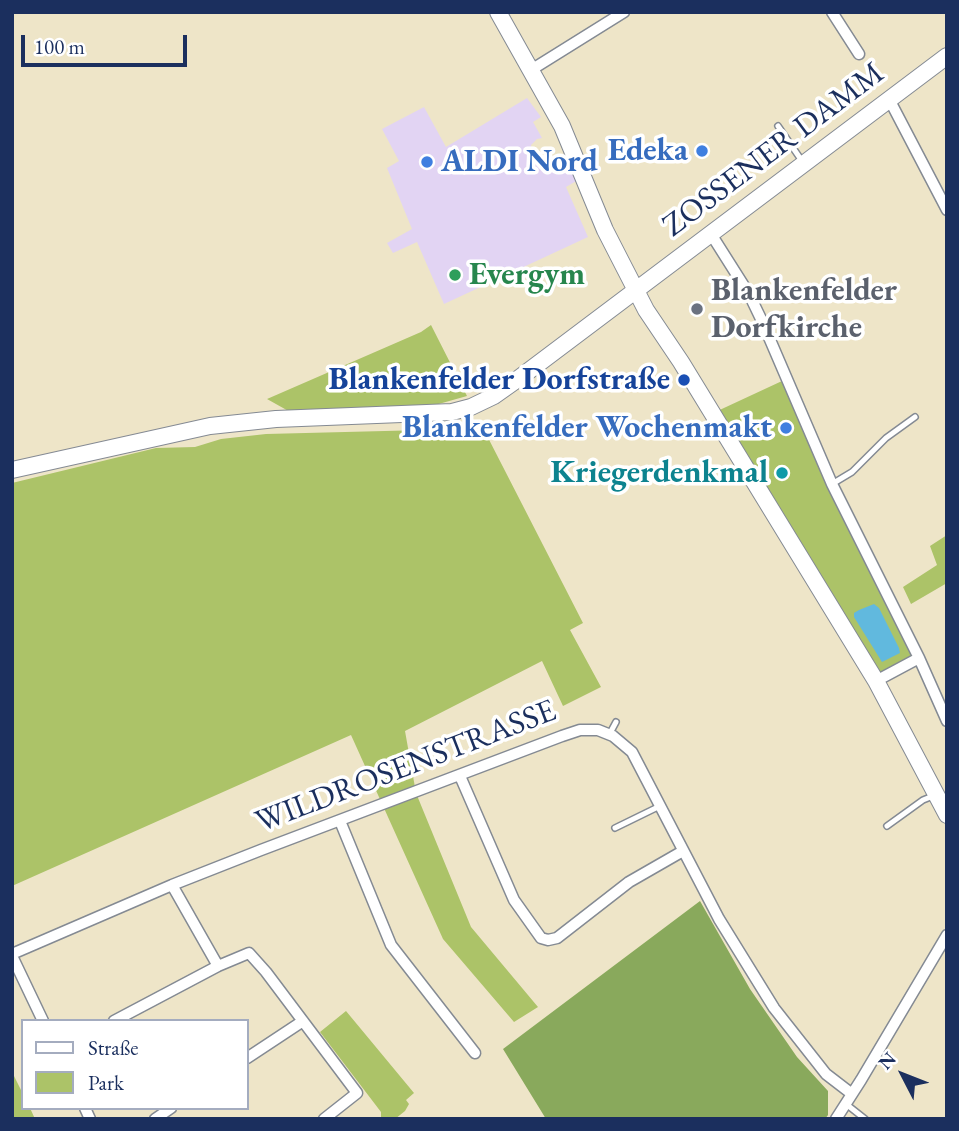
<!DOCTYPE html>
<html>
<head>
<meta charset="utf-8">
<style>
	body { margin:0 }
	#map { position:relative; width:959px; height:1131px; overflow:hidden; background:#eee5c8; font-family:"EB Garamond",serif }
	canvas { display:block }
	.frame { position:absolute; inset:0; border:14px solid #1b2f5e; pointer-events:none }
	.legend { position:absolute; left:21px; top:1019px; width:228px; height:91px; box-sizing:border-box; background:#fff; border:2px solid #a4acbf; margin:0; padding:9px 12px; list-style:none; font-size:21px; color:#1b2f5e }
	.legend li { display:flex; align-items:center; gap:14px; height:35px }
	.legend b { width:35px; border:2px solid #a4acbf }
	.north { position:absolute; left:868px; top:1040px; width:70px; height:70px; -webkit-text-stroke:5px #fff; paint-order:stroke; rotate:312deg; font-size:19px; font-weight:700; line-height:28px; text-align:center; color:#1b2f5e }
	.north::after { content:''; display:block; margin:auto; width:24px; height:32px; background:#1b2f5e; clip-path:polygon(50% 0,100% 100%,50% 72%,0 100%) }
	.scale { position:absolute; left:21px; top:35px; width:166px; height:32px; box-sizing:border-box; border:4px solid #1b2f5e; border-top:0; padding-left:9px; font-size:21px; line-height:24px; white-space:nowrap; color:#1b2f5e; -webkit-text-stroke:5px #fff; paint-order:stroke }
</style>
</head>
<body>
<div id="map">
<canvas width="959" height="1131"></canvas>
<div class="frame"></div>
<ul class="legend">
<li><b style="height:9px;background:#fff"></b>Straße</li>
<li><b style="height:19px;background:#acc368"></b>Park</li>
</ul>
<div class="north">N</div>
<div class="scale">100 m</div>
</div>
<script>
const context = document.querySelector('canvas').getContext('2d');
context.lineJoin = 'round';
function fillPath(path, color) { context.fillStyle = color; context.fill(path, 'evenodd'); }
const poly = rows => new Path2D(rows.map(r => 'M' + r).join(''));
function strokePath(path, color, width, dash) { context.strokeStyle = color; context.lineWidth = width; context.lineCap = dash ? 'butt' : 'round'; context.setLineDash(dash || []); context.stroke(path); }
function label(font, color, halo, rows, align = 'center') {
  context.font = font + ' "EB Garamond",serif'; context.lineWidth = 7; context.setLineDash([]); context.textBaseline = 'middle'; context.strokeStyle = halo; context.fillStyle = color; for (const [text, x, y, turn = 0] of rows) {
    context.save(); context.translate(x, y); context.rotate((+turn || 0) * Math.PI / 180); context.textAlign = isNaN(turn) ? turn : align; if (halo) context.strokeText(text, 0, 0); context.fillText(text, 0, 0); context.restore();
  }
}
fillPath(poly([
	[527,98,541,117,533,122,542,138,537,139,531,145,533,156,542,162,559,156,561,160,567,157,578,180,566,187,588,237,444,304,417,242,393,253,387,243,412,229,387,168,399,161,382,129,424,107,446,147]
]), '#e2d4f3');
fillPath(poly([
	[431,325,467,396,435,405,292,413,267,399,421,332],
	[782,381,919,658,876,681,711,414],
	[482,426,583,623,570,630,601,687,563,706,542,661,405,731,416,793,471,927,538,1007,514,1022,443,939,351,735,12,886,12,483,156,448,195,447,221,439,266,434,464,429],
	[947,535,947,583,911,604,903,587,937,565,930,546],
	[346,1011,414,1093,406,1100,409,1104,405,1111,395,1119,381,1119,381,1112,320,1032],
	[12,1072,23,1094,23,1108,30,1108,35,1119,12,1119]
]), '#acc368');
fillPath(poly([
	[700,901,750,989,797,1057,828,1091,828,1115,825,1119,546,1119,503,1049]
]), '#89a95c');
fillPath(poly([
	[874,604,879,608,899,648,900,653,882,662,854,617,854,613,859,610]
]), '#61b9de');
const lane = poly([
	[778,126,802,161],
	[832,484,852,472,886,438,915,417],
	[609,735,616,722],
	[887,826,923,800,933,796],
	[615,828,660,806],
	[846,1104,865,1119]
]);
const street = poly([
	[832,12,859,54],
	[531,70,624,12],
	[889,99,947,210],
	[711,234,749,294,762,321,832,484,919,658,947,721],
	[876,681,919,658],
	[460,776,514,900,541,938,548,940,557,938,629,882,683,851],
	[340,821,391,945,475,1053],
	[172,885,218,966],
	[12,954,172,885,261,850,562,736,580,730,598,730,613,736,632,752,719,919,774,1008,826,1074,852,1094],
	[12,956,43,1021],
	[114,1021,218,966,249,953,266,972,357,1093,324,1119],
	[247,1058,303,1021],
	[85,1108,90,1119],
	[155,1119,171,1108],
	[836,1119,861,1080,947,935]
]);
const secondary = poly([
	[498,12,562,126,605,230,646,310,681,362,876,681,947,815],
	[12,470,210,426,276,419,452,412,471,407,494,396,518,379,947,56]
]);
strokePath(lane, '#848a93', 8);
strokePath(street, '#848a93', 13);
strokePath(secondary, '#848a93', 18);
strokePath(lane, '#fff', 5);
strokePath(street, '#fff', 10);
strokePath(secondary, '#fff', 16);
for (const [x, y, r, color] of [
	[702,151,7,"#3f7fe0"],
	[427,162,7,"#3f7fe0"],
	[455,275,7,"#2e9e5b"],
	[697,309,7,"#6b7280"],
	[684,380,7,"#1a4fb4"],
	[786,428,7,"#3f7fe0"],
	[782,473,7,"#0f9aa8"]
]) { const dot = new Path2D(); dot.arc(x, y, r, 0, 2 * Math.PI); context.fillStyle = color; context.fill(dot); strokePath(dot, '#fff', 2.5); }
label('32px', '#1b2f5e', '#fff', [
	["ZOSSENER DAMM",774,150,-37],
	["WILDROSENSTRASSE",406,767,-21]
]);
label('bold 32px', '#366cbe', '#fff', [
	["Edeka",688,151],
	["ALDI Nord",441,162,"left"],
	["Blankenfelder Wochenmakt",772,428]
], 'right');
label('bold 32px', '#27864d', '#fff', [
	["Evergym",469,275]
], 'left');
label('bold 32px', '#5b616d', '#fff', [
	["Blankenfelder",711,291],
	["Dorfkirche",711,328]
], 'left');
label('bold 32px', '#164399', '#fff', [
	["Blankenfelder Dorfstraße",670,380]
], 'right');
label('bold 32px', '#0d838f', '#fff', [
	["Kriegerdenkmal",768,473]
], 'right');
</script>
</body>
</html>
